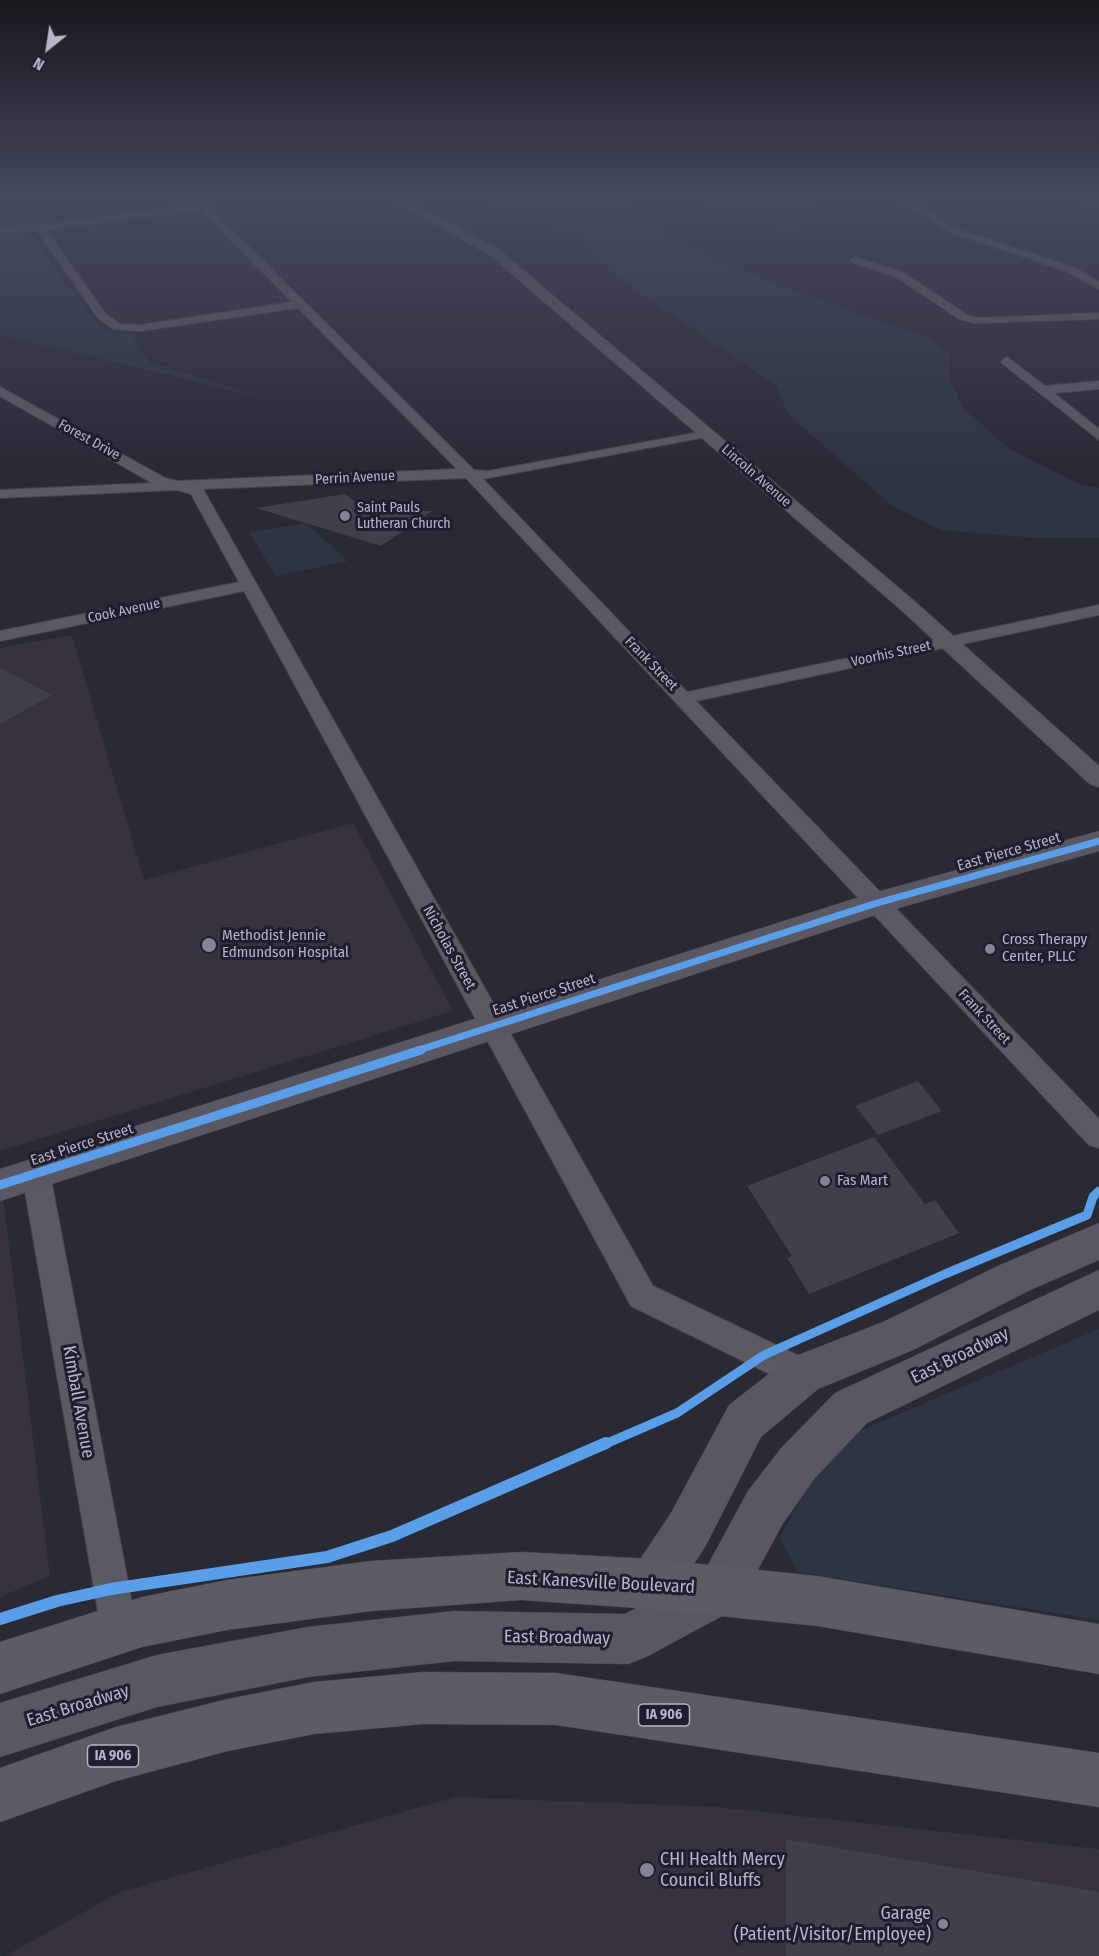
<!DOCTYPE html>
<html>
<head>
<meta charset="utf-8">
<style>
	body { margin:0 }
	#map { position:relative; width:1099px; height:1956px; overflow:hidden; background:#2a2a35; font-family:"Fira Sans Condensed",sans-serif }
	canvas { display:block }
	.north { position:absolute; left:18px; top:18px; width:60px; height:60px; -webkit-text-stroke:4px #1f1e2f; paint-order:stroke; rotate:210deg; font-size:16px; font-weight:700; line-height:24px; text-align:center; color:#b6b4c6 }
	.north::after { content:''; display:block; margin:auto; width:21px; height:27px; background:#b6b4c6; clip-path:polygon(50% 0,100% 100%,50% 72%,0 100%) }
</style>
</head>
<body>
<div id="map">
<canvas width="1099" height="1956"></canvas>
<div class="north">N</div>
</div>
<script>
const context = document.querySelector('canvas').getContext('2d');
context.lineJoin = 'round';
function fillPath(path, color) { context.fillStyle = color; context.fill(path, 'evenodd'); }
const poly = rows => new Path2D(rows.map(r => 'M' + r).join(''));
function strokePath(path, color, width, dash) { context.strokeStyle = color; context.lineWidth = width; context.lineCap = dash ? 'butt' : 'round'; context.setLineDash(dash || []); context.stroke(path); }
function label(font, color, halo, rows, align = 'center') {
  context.font = font + ' "Fira Sans Condensed",sans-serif'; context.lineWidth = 6; context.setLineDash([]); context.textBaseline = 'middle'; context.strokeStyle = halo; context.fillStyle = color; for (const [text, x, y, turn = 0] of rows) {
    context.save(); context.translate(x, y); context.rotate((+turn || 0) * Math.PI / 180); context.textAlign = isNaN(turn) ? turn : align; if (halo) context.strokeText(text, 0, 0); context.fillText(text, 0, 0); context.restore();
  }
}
fillPath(poly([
	[72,635,144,880,353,823,453,1011,0,1151,0,648],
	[0,1173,50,1576,0,1597],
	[456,1797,717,1807,1099,1849,1099,1956,5,1956,120,1892]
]), '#38323e');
fillPath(poly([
	[479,198,619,198,631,203,677,243,783,287,924,336,950,353,949,378,962,407,1009,449,1082,485,1099,488,1099,538,1035,538,941,530,891,505,788,414,776,385,639,292,605,265,579,235],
	[701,198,800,198,823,214,810,224,788,229,745,219,705,204],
	[30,234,102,330,131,335,149,362,268,399,0,335,0,235],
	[306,523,348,561,276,576,249,532],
	[1099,1329,1099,1620,798,1572,779,1538,819,1468,854,1433]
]), '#2d3540');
fillPath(poly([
	[345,494,366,510,432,511,381,546,256,508],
	[0,668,52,695,0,724],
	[918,1081,942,1111,878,1135,855,1106],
	[874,1137,925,1204,935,1200,959,1233,809,1294,787,1258,792,1256,747,1186],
	[786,1839,1099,1892,1099,1956,786,1956]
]), '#40404a');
const minor = poly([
	[190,198,199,198,207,205,474,470,488,471,711,430,713,433,706,437,483,479,687,692,1099,605,1099,615,696,701,1099,1119,1099,1148,1089,1145,466,478,203,489,653,1286,814,1363,819,1374,814,1385,803,1389,792,1385,631,1306,244,591,0,641,0,631,239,582,191,494,177,490,0,498,0,490,152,483,0,396,0,387,165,478,178,481,457,469,298,308,140,331,113,329,98,318,37,231,0,232,0,226,40,225,196,205,190,198],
	[201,210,292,302,140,325,120,324,106,314,46,230,201,210],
	[896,198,906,198,955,228,1074,267,1099,282,1099,289,1066,271,949,232,896,198],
	[1085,198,1099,200,1099,206,1086,200,1085,198],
	[855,257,904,273,967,315,978,318,1099,313,1099,319,974,323,959,319,896,277,851,262,850,260,855,257],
	[1007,357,1045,386,1099,381,1099,389,1054,393,1099,429,1099,440,1003,364,1001,361,1007,357],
	[36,1162,46,1166,50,1174,137,1629,132,1642,119,1647,106,1642,101,1629,22,1174,26,1166,36,1162]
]);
const tertiary = poly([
	[388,198,402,198,498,249,913,600,1099,766,1099,787,1090,784,899,608,490,255,388,198]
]);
const secondary = poly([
	[1099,831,1099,851,888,911,0,1201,0,1169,866,895,1099,831],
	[1099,1223,1099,1260,1028,1291,913,1350,818,1389,761,1437,705,1547,680,1585,703,1574,748,1491,782,1447,835,1393,1099,1270,1099,1310,867,1423,814,1479,782,1525,737,1608,646,1657,628,1664,454,1661,308,1677,157,1707,0,1757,0,1703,157,1655,308,1627,454,1611,625,1614,642,1605,635,1601,627,1584,635,1567,671,1513,729,1405,788,1359,883,1322,1000,1265,1099,1223]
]);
const primary = poly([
	[521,1552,652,1559,817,1576,1099,1624,1099,1674,817,1626,652,1609,521,1600,371,1611,227,1630,142,1647,0,1694,0,1642,142,1597,227,1580,371,1561,521,1552],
	[423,1672,556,1673,1099,1753,1099,1807,556,1725,423,1724,314,1734,228,1751,116,1781,0,1822,0,1768,116,1727,228,1699,314,1682,423,1672]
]);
strokePath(minor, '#45454c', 2);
strokePath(tertiary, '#45454c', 2);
strokePath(secondary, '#45454f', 1);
strokePath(primary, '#45454f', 1);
fillPath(minor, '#5a5a63');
fillPath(tertiary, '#5a5a63');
fillPath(secondary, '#595862');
fillPath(primary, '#5c5c65');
strokePath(poly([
	[416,1051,877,903,1099,841]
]), '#5a9eea', 7);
strokePath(poly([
	[0,1185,421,1050],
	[603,1445,677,1413,764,1355,945,1274,1087,1215,1093,1197,1099,1191]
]), '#5a9eea', 9);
strokePath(poly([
	[0,1619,57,1601,111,1589,327,1557,392,1536,606,1443]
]), '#5a9eea', 12);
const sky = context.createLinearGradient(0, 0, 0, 471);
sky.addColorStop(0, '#17171d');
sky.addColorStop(0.42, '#444a5c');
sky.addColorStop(1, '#444a5c00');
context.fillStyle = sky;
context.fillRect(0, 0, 1099, 471);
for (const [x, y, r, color] of [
	[345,516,6,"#858493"],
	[209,945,8,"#858493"],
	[990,949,6,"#858493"],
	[825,1181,6,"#858493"],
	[647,1870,8,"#858493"],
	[943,1924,6,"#858493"]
]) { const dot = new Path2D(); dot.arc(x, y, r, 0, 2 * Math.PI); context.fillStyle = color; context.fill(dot); strokePath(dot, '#1f1e2f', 2); }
label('14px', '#b6b4c6', '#1f1e2f', [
	["Forest Drive",89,440,29],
	["Lincoln Avenue",756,476,41],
	["Perrin Avenue",355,478,-3],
	["Cook Avenue",124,611,-12],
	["Voorhis Street",891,654,-12],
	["Frank Street",651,664,46],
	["Frank Street",984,1017,47]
]);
label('14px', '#b6b4c6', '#1f1e2f', [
	["Saint Pauls",357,508],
	["Lutheran Church",357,524]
], 'left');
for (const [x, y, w] of [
	[664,1715,51],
	[113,1756,51]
]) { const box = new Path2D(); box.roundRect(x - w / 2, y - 11, w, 22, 4.5); context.fillStyle = '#1f1e2f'; context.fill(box); strokePath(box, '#b6b4c6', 1.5); }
label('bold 14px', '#b6b4c6', null, [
	["IA 906",664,1715],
	["IA 906",113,1756]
]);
label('15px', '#b6b4c6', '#1f1e2f', [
	["East Pierce Street",1009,852,-16],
	["Nicholas Street",449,948,61],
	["East Pierce Street",544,995,-18],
	["East Pierce Street",82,1145,-18]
]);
label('15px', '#b6b4c6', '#1f1e2f', [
	["Methodist Jennie",222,936],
	["Edmundson Hospital",222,953],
	["Cross Therapy",1002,940],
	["Center, PLLC",1002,957],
	["Fas Mart",837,1181]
], 'left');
label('18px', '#b6b4c6', '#1f1e2f', [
	["East Broadway",960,1356,-26],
	["Kimball Avenue",78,1402,80],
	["East Kanesville Boulevard",601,1583,3],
	["East Broadway",557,1638,1],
	["East Broadway",78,1706,-17]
]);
label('18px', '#b6b4c6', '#1f1e2f', [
	["CHI Health Mercy",660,1860],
	["Council Bluffs",660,1881],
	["Garage",931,1914,"right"],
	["(Patient/Visitor/Employee)",931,1935,"right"]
], 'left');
</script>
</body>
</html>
